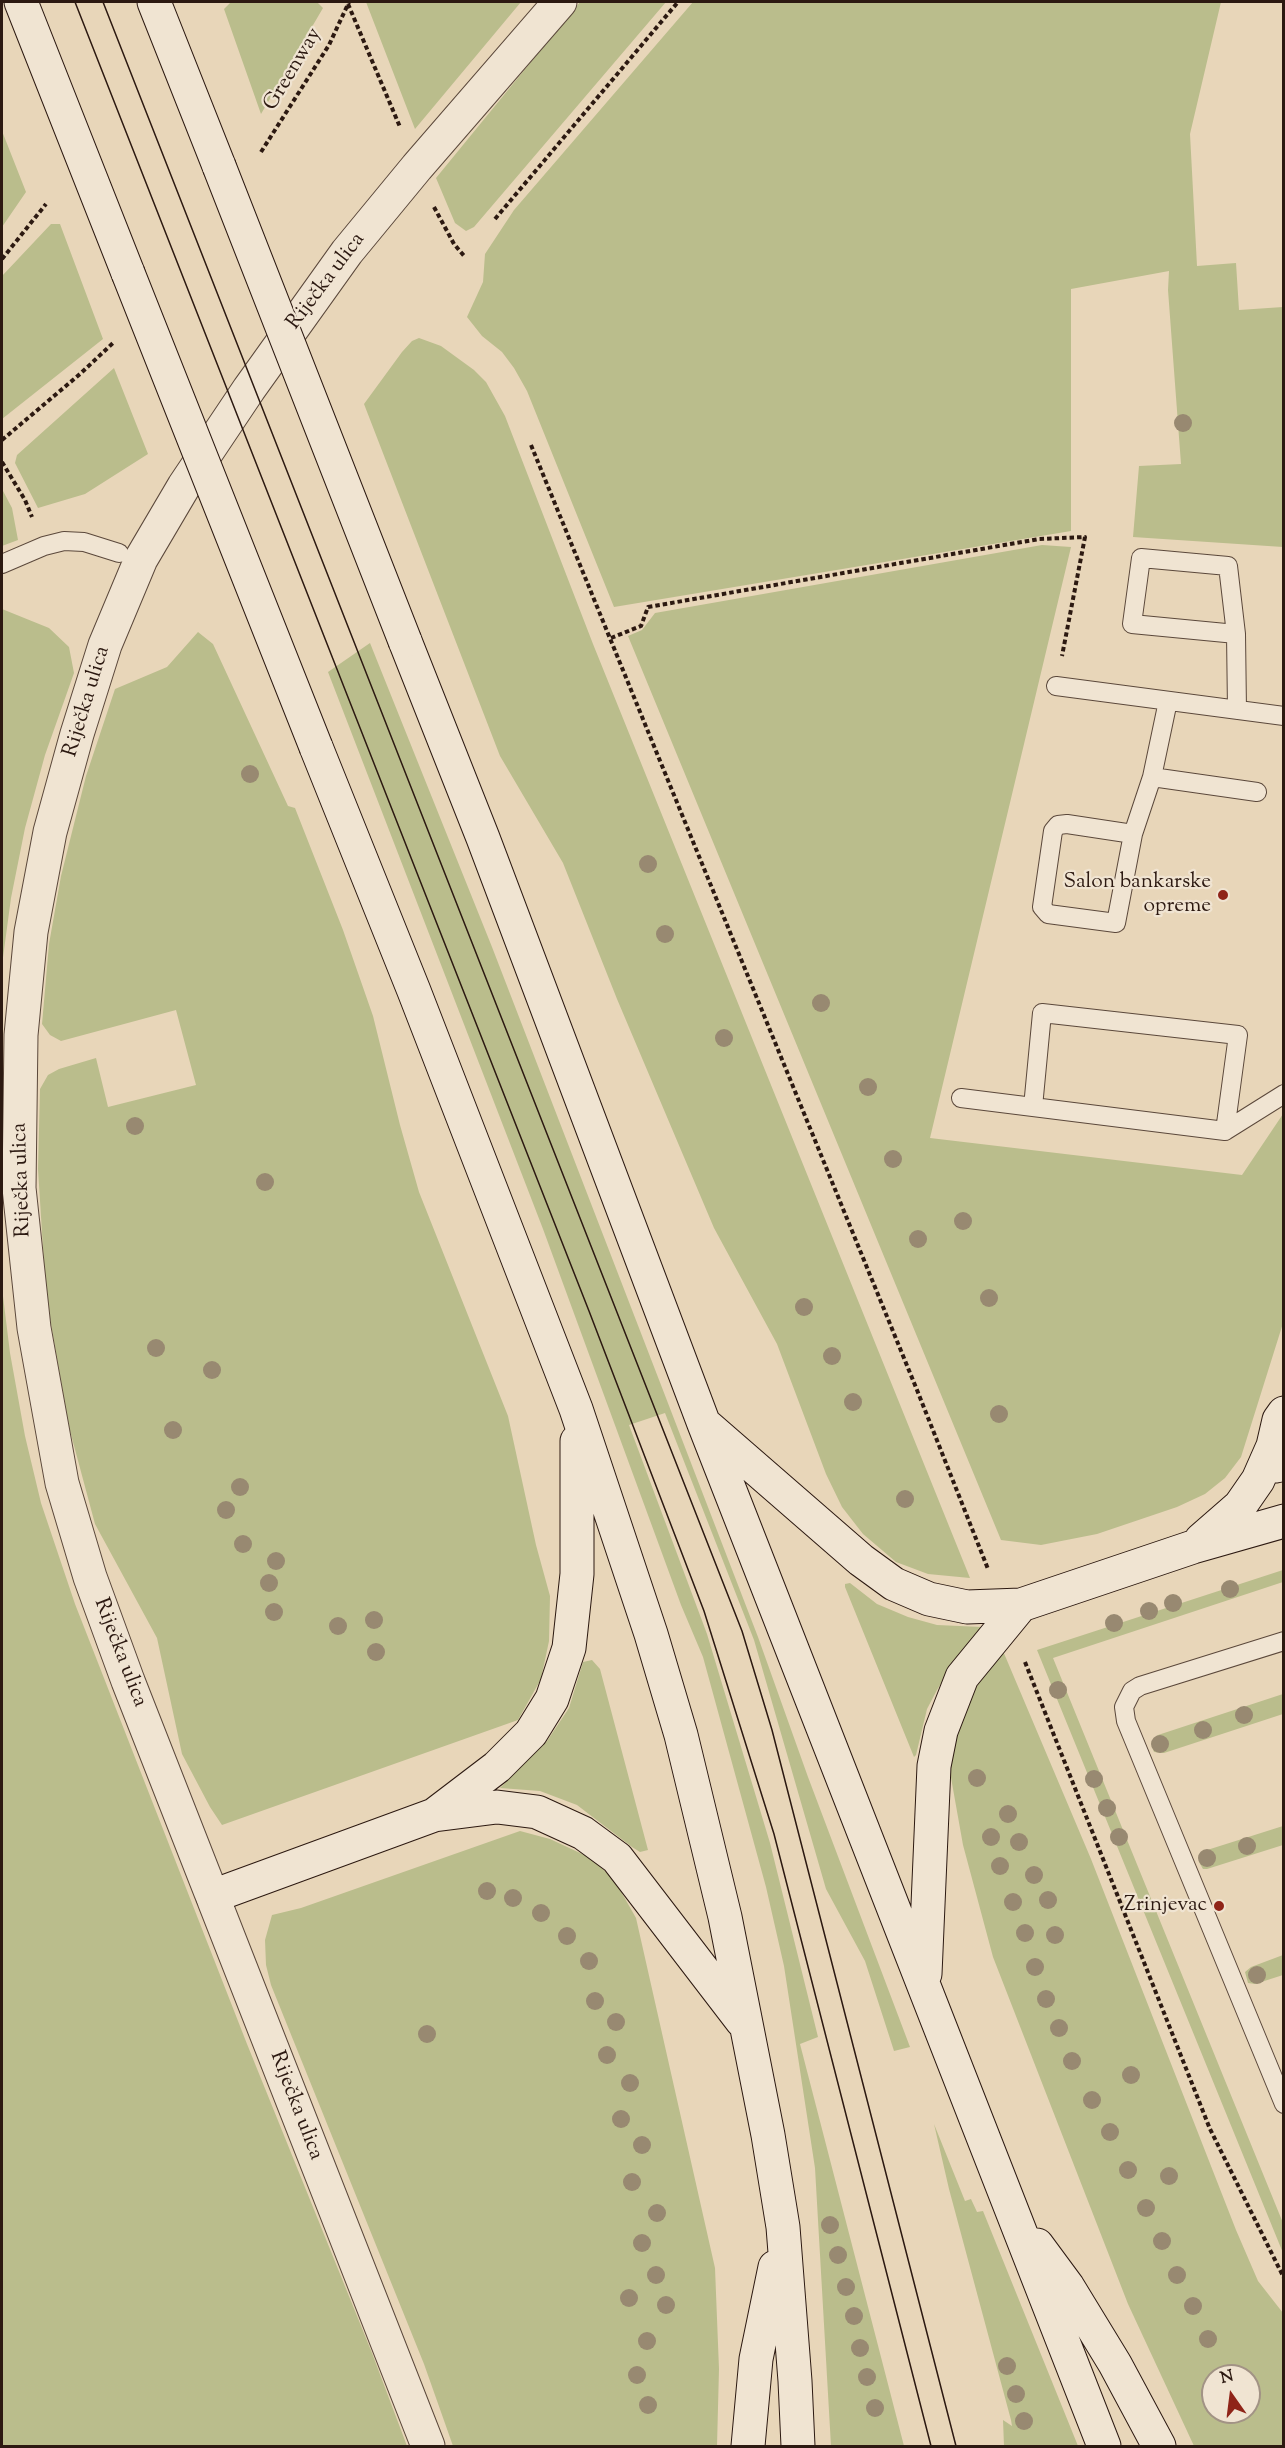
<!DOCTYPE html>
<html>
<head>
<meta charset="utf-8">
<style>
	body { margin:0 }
	#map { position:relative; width:1285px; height:2448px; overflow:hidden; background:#e8d6b9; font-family:"Sorts Mill Goudy",serif }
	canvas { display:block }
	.frame { position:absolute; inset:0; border:3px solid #2c1911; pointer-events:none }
	.north { position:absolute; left:1201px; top:2364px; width:60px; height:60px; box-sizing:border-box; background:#f0e4d2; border:2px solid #a29385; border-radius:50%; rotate:346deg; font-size:16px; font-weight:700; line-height:24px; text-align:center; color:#2c1911 }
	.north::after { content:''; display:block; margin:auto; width:21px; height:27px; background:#8f2418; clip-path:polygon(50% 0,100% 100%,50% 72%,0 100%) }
</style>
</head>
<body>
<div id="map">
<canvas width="1285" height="2448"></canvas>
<div class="frame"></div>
<div class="north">N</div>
</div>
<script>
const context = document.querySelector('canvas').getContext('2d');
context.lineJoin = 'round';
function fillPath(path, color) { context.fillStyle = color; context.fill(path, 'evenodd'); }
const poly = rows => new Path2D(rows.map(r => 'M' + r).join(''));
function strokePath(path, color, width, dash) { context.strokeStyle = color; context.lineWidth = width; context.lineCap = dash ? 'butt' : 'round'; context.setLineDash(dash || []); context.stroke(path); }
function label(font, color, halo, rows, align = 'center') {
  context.font = font + ' "Sorts Mill Goudy",serif'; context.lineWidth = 4.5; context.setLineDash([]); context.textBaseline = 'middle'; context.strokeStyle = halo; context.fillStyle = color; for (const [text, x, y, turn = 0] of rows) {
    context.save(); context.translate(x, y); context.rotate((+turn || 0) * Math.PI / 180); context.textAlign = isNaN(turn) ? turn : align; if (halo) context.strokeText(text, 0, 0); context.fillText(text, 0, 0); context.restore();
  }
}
fillPath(poly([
	[231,2,317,2,323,8,261,114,224,9],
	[366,2,521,2,415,129],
	[580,2,666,2,474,227,466,231,455,223,436,178],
	[693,2,1221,2,1190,134,1197,266,1236,263,1239,310,1283,307,1283,547,1133,537,1139,466,1181,464,1168,290,1169,271,1071,289,1071,531,614,607,527,391,514,368,502,352,482,336,467,317,483,282,485,254,514,210],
	[2,131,26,192,2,227],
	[51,224,60,224,103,339,2,419,2,276],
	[419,338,441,346,474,370,486,382,505,416,593,644,970,1578,928,1574,896,1562,863,1534,842,1507,826,1474,777,1344,714,1228,617,999,563,863,500,756,364,404,402,352,412,341],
	[114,368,148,454,85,494,38,508,15,463,17,455],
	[2,489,12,508,18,540,2,546],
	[1042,545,1071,547,930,1138,1242,1175,1283,1114,1284,1320,1241,1457,1225,1478,1205,1494,1177,1507,1097,1534,1041,1545,1001,1540,628,636,642,630,655,613],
	[2,609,49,628,69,647,74,673,45,755,25,828,11,898,2,965],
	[198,632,213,644,288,806,295,808,343,930,373,1016,400,1125,419,1192,508,1416,536,1545,550,1596,549,1641,541,1679,518,1720,222,1825,210,1807,182,1754,157,1638,95,1524,69,1427,46,1296,38,1169,40,1089,48,1075,59,1069,96,1058,108,1107,196,1085,176,1010,61,1041,50,1035,42,1024,49,944,61,876,86,776,115,689,167,667],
	[370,643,492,947,661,1385,758,1637,808,1777,910,2047,894,2051,865,1961,826,1889,754,1640,665,1413,629,1425,707,1634,770,1843,818,2037,800,2044,904,2446,831,2446,815,2168,784,1966,766,1887,703,1657,681,1605,543,1229,328,672],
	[2,1288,10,1353,25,1436,41,1503,75,1604,247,2044,372,2353,407,2446,2,2446],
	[1283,1570,1283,1582,1053,1658,1283,2223,1283,2253,1037,1650],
	[850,1583,877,1604,908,1617,937,1625,982,1627,951,1667,937,1690,927,1709,916,1755,914,1757,845,1587,845,1584],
	[1003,1651,1091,1859,1236,2230,1258,2281,1283,2313,1283,2446,1194,2446,1128,2304,993,1957,963,1845,950,1772,957,1729,970,1695],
	[1213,2376,1249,2376,1249,2412,1213,2412],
	[592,1660,600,1669,648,1850,640,1852,632,1847,577,1805,540,1791,500,1788,547,1741,569,1708,583,1662],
	[1283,1694,1283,1714,1164,1753,1154,1752,1152,1746,1153,1739,1158,1735],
	[1283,1826,1283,1845,1207,1869,1203,1869,1199,1862,1199,1854,1204,1851],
	[520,1831,550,1839,593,1859,615,1881,636,1918,715,2268,719,2369,717,2446,453,2446,424,2364,271,1985,266,1965,265,1940,272,1915,301,1908],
	[1283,1955,1283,1975,1255,1984,1248,1983,1245,1972,1251,1967],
	[934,2124,965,2201,971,2199,977,2212,983,2211,1078,2446,1004,2446,1003,2420,1012,2426,1011,2420,949,2189]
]), '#babd8c');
const lane = poly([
	[2,564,44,546,64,541,84,542,119,553],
	[1236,634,1132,624,1141,558,1228,566,1236,634,1237,710],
	[1056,686,1284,716],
	[1152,777,1257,792],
	[1133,834,1067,824,1058,825,1053,831,1042,907,1048,914,1116,923,1133,834,1152,777,1168,701],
	[961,1098,1033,1107],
	[1225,1131,1238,1035,1042,1013,1033,1107,1225,1131,1284,1094],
	[1284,1641,1140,1686,1132,1691,1124,1707,1126,1721,1284,2104]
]);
const street = poly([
	[428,2446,128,1681,90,1577,62,1483,34,1328,19,1188,21,1035,31,932,50,832,77,734,105,645,141,559,184,486,249,389,347,252,417,167,560,2]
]);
const secondary = poly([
	[21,2,128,273],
	[154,2,219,166],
	[405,641,483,838,704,1424,1104,2446],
	[316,747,414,991,576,1409,651,1634,681,1735,725,1917,768,2135,783,2227,795,2381,798,2446],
	[708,1427,861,1560,894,1584,929,1599,967,1607,1021,1605,1193,1547,1284,1521],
	[1276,1466,1273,1446,1279,1420,1284,1413],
	[1201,1540,1240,1506,1258,1480,1273,1446],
	[434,1815,497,1767,531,1733,552,1699,569,1648,577,1574,577,1441],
	[213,1896,434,1815,497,1807,537,1812,583,1833,617,1858,742,2021],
	[925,1974,934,1766,941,1731,962,1677,1021,1605],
	[1037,2245,1068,2287,1115,2364,1159,2446],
	[748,2446,756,2359,775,2267]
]);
strokePath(lane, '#5b483b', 20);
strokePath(street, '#5b483b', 35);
strokePath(secondary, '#2c1911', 35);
strokePath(poly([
	[348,4,400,127],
	[261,152,329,45,349,2],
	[434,207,454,244,465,257],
	[495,219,678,2],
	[2,259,46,204],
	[2,440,80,374,113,343],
	[531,445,917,1390,988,1569],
	[2,462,25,500,32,517],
	[611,638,641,626,648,607,1039,539,1085,537,1062,656],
	[1025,1662,1210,2129,1284,2278]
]), '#2c1911', 4, [4.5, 3]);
strokePath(lane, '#f0e4d2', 18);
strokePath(street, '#f0e4d2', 33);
strokePath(secondary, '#f0e4d2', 33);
strokePath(poly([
	[75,2,589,1311,704,1611,774,1834,931,2446],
	[103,2,742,1631,772,1730,956,2446]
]), '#2c1911', 1.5);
const secondaryBridge = poly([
	[219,166,405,641],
	[128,273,316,747]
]);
strokePath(secondaryBridge, '#2c1911', 35, []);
strokePath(secondaryBridge, '#f0e4d2', 33);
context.fillStyle = '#988971';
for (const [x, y] of [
	[1183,423],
	[250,774],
	[648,864],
	[665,934],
	[821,1003],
	[724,1038],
	[868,1087],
	[135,1126],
	[893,1159],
	[265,1182],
	[963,1221],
	[918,1239],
	[989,1298],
	[804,1307],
	[156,1348],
	[832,1356],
	[212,1370],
	[853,1402],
	[999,1414],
	[173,1430],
	[240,1487],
	[905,1499],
	[226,1510],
	[243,1544],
	[276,1561],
	[269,1583],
	[1230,1589],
	[1173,1603],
	[1149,1611],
	[274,1612],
	[374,1620],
	[1114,1623],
	[338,1626],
	[376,1652],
	[1058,1690],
	[1244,1715],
	[1203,1730],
	[1160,1744],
	[977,1778],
	[1094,1779],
	[1107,1808],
	[1008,1814],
	[991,1837],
	[1119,1837],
	[1019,1842],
	[1247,1846],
	[1207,1858],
	[1000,1866],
	[1034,1875],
	[487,1891],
	[513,1898],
	[1048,1900],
	[1013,1902],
	[541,1913],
	[1025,1933],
	[1055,1935],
	[567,1936],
	[589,1961],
	[1035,1967],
	[1257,1975],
	[1046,1999],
	[595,2001],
	[616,2022],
	[1059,2028],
	[427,2034],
	[607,2055],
	[1072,2061],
	[1131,2075],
	[630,2083],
	[1092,2100],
	[621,2119],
	[1110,2132],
	[642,2145],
	[1128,2170],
	[1169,2176],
	[632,2182],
	[1146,2208],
	[657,2213],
	[830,2225],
	[1162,2241],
	[642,2243],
	[838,2255],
	[656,2275],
	[1177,2275],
	[846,2287],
	[629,2298],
	[666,2305],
	[1193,2306],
	[854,2316],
	[1208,2339],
	[647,2341],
	[860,2348],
	[1007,2366],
	[637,2375],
	[867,2377],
	[1016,2394],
	[648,2405],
	[875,2408],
	[1024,2421]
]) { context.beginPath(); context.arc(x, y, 9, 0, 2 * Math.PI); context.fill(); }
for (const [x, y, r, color] of [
	[1223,895,6,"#8f2418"],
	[1219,1906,6,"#8f2418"]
]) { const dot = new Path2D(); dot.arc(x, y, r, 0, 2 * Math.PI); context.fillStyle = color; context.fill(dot); strokePath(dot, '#f0e4d2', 2); }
label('21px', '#2c1911', '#f0e4d2', [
	["Greenway",294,70,-59],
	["Riječka ulica",327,282,-53],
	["Riječka ulica",88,702,-73],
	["Riječka ulica",23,1180,-92],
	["Riječka ulica",119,1653,69],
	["Riječka ulica",295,2106,69]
]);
label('21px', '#2c1911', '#f0e4d2', [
	["Salon bankarske",1211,883],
	["opreme",1211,907],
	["Zrinjevac",1207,1906]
], 'right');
</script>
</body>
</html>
